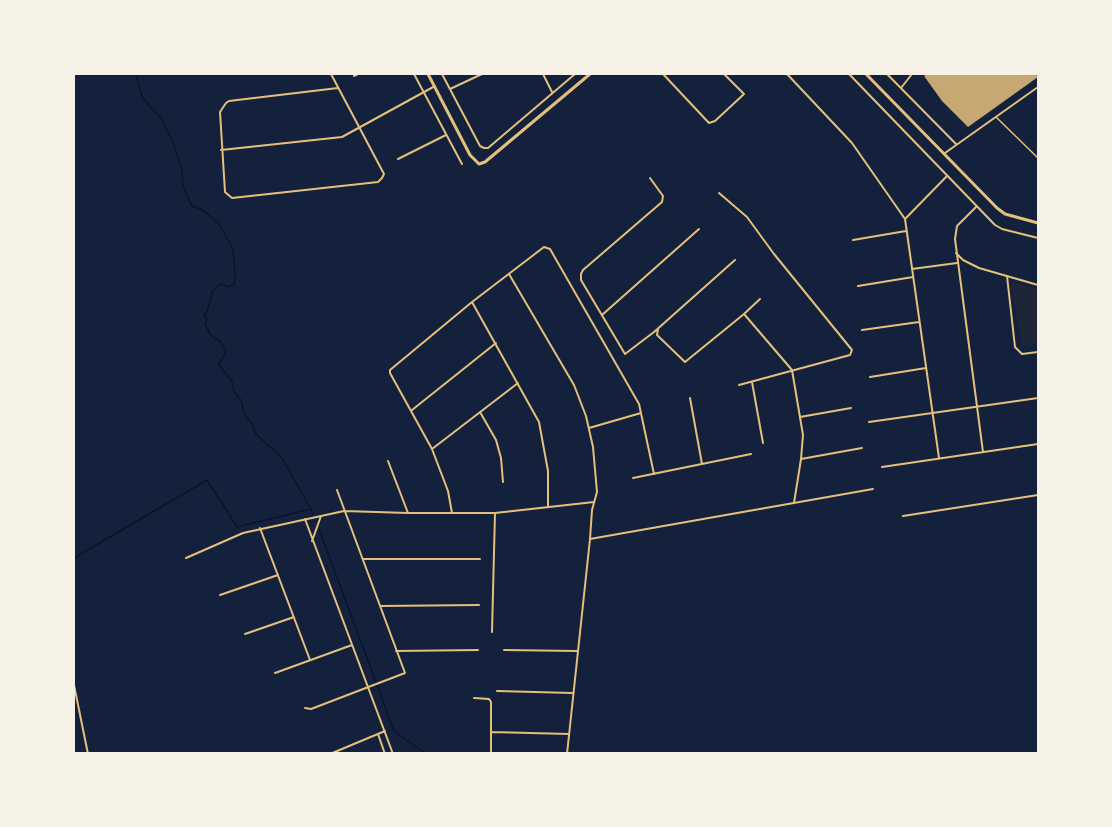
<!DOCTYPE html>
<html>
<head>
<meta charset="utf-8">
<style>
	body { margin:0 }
	#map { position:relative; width:1112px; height:827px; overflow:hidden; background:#14213d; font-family:"Playfair Display",serif }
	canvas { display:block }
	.frame { position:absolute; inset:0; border:75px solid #f6f1e7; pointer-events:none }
</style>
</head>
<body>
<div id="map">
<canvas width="1112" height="827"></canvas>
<div class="frame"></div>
</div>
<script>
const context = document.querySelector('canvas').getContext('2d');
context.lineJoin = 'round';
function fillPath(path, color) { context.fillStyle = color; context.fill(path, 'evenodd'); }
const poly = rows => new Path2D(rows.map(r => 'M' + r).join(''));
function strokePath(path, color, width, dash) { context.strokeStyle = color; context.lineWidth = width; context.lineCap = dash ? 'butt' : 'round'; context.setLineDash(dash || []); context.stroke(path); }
fillPath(poly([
	[1010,281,1038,289,1038,343,1022,346]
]), '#1d2539');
strokePath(poly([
	[136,74,142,97,162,120,174,145,182,170,183,186,192,206,203,210,219,224,233,249,235,274,234,285,228,287,221,284,213,290,207,312,204,314,207,319,205,324,211,336,220,341,226,351,219,365,232,382,234,392,241,400,244,414,252,424,256,434,282,458,311,509],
	[319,529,394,731,426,754],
	[74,558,207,480,237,527,311,509,313,514]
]), '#0b132b', 1.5);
fillPath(poly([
	[927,74,1035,74,1038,77,968,127,942,101,924,76]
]), '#c6a872');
strokePath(poly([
	[996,117,1038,158]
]), '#e5c07b', 1.5);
strokePath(poly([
	[331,74,384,174,382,178,378,182,232,198,225,192,220,112,226,103,229,101,338,88],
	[414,74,462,164],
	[442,74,480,146,484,148,488,148,575,74],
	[543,74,552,92],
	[663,74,709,123,715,121,744,94,724,74],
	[787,74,852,143,905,219,939,458],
	[849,74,995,225,1002,229,1038,238],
	[887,74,956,144],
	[354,76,358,74],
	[901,88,912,74],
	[450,89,482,74],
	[221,150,342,137,435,86],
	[945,153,1038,87],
	[398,159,446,135],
	[650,178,663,196,662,202,583,270,581,274,581,280,625,354,654,332,735,260],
	[719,193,747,217,774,254,852,350,850,355,739,385],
	[976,207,957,226,955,239,983,452],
	[905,219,947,176],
	[853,240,906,231],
	[956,253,963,260,979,268,1038,285],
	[912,269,957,263],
	[509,274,574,385,586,416,593,447,597,492,592,510,590,539],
	[1007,276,1015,347,1022,354,1038,352],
	[858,286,913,277],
	[472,302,539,422,548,471,548,507],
	[744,314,760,299],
	[602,315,699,229],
	[658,329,657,335,685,362,744,314,792,370,803,435,801,459,794,503],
	[862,330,919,322],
	[870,377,926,368],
	[752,382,763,443],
	[690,398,702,464],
	[412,410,496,343],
	[480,412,496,440,501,458,503,482],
	[800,417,851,408],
	[869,422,1038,398],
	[589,428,641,413],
	[432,449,518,383],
	[801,459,862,448],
	[388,461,408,513],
	[882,467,1038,444],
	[633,478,751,454],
	[452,513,448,491,432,449,390,373,390,370,472,302,544,247,550,249,639,404,654,474],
	[903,516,1038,495],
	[305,519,393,754],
	[260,528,310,660],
	[312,541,321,516],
	[186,558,243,533,344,511,408,513,495,513,594,502],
	[363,559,480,559],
	[220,595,278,575],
	[380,606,479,605],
	[492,632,495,513],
	[245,634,294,617],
	[504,650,577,651],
	[396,651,478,650],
	[275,673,352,645],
	[74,685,88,754],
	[497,691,572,693],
	[474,698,489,699,491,702,491,754],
	[305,708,311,709,405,673,337,490],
	[491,732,569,734],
	[378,734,385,754],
	[330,754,385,731],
	[567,754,590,539,873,489]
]), '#e5c07b', 2);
strokePath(poly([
	[428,74,470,155,479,164,485,162,590,74],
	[866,74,997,208,1005,214,1038,223]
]), '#e5c07b', 3);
</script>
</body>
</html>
